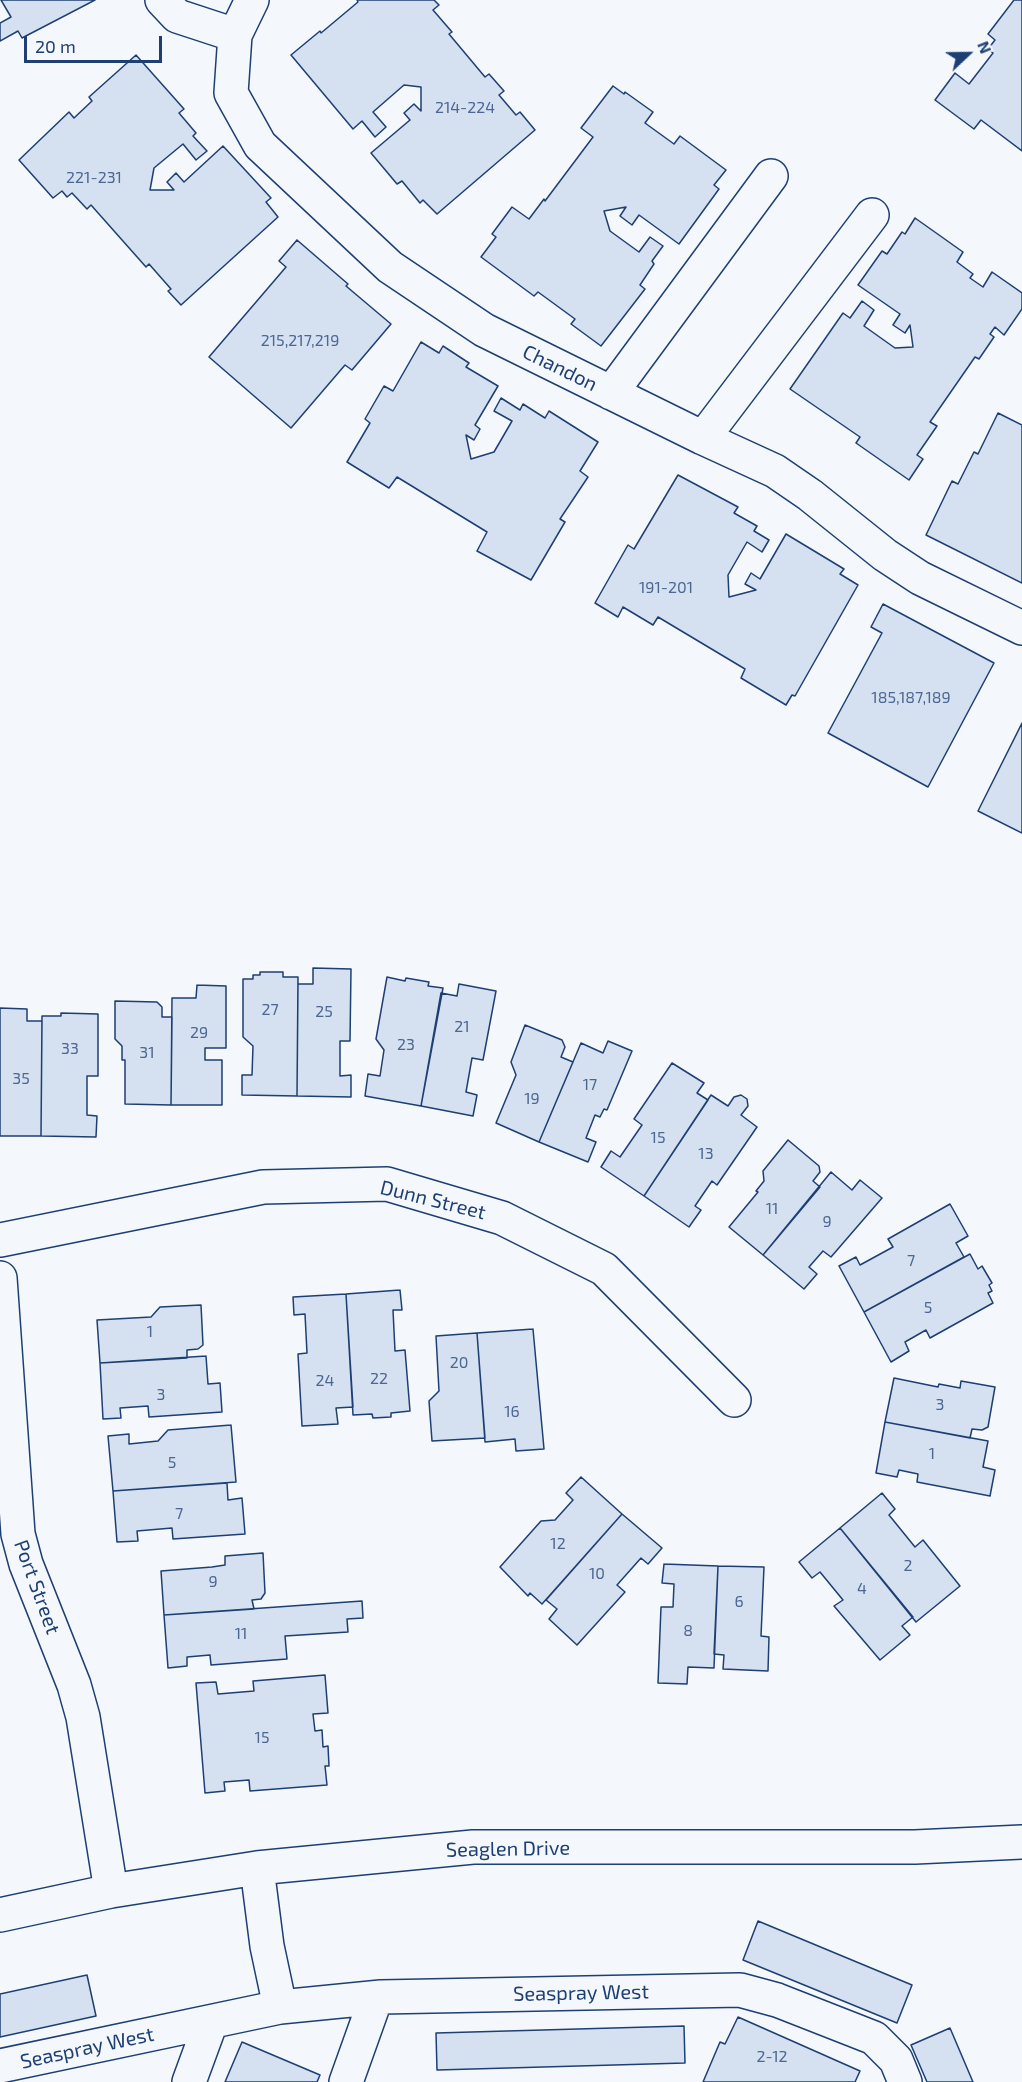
<!DOCTYPE html>
<html>
<head>
<meta charset="utf-8">
<style>
	body { margin:0 }
	#map { position:relative; width:1022px; height:2082px; overflow:hidden; background:#f4f7fb; font-family:"Exo 2",sans-serif }
	canvas { display:block }
	.north { position:absolute; left:938px; top:24px; width:60px; height:60px; -webkit-text-stroke:4px #f4f7fb; paint-order:stroke; rotate:68deg; font-size:16px; font-weight:700; line-height:24px; text-align:center; color:#1d3f73 }
	.north::after { content:''; display:block; margin:auto; width:21px; height:27px; background:#1d3f73; clip-path:polygon(50% 0,100% 100%,50% 72%,0 100%) }
	.scale { position:absolute; left:24px; top:36px; width:138px; height:27px; box-sizing:border-box; border:3px solid #1d3f73; border-top:0; padding-left:8px; font-size:18px; line-height:21px; white-space:nowrap; color:#1d3f73; -webkit-text-stroke:4px #f4f7fb; paint-order:stroke }
</style>
</head>
<body>
<div id="map">
<canvas width="1022" height="2082"></canvas>
<div class="north">N</div>
<div class="scale">20 m</div>
</div>
<script>
const context = document.querySelector('canvas').getContext('2d');
context.lineJoin = 'round';
function fillPath(path, color) { context.fillStyle = color; context.fill(path, 'evenodd'); }
const poly = rows => new Path2D(rows.map(r => 'M' + r).join(''));
function strokePath(path, color, width, dash) { context.strokeStyle = color; context.lineWidth = width; context.lineCap = dash ? 'butt' : 'round'; context.setLineDash(dash || []); context.stroke(path); }
function label(font, color, halo, rows, align = 'center') {
  context.font = font + ' "Exo 2",sans-serif'; context.lineWidth = 4.5; context.setLineDash([]); context.textBaseline = 'middle'; context.strokeStyle = halo; context.fillStyle = color; for (const [text, x, y, turn = 0] of rows) {
    context.save(); context.translate(x, y); context.rotate((+turn || 0) * Math.PI / 180); context.textAlign = isNaN(turn) ? turn : align; if (halo) context.strokeText(text, 0, 0); context.fillText(text, 0, 0); context.restore();
  }
}
const building = poly([
	[1,0,95,0,22,38,18,31,0,41,0,23,11,17,1,0],
	[357,0,434,0,439,5,433,10,452,32,449,34,485,77,489,74,504,91,499,95,516,115,520,112,535,130,437,214,423,200,420,203,402,181,397,184,371,153,410,120,404,113,414,104,421,111,421,87,404,85,373,112,386,127,375,137,362,121,353,129,291,55,320,31,321,33,358,2,357,0],
	[1014,0,1022,0,1022,151,981,120,974,129,935,100,955,73,969,84,993,53,988,49,995,40,988,34,1014,0],
	[136,55,184,109,179,113,196,133,193,136,207,151,196,160,183,144,154,168,150,190,174,190,167,182,176,173,184,182,223,146,271,198,266,202,278,217,181,305,168,291,171,289,149,264,146,267,91,205,87,209,72,193,67,197,62,191,53,198,19,160,69,112,74,118,92,101,89,97,136,55],
	[613,86,624,94,625,92,653,112,645,123,674,144,680,136,726,170,714,185,719,189,679,244,639,215,632,225,620,216,626,207,604,211,610,231,639,252,650,237,663,246,652,261,654,264,640,285,645,289,601,346,571,324,575,319,538,292,534,296,481,257,496,237,492,234,512,207,529,219,544,199,545,201,593,137,581,128,613,86],
	[915,218,963,252,957,262,973,274,970,278,983,287,992,272,1022,293,1022,309,1004,335,995,327,990,334,994,337,979,359,975,357,930,422,937,426,917,455,923,459,909,480,856,443,860,437,790,389,843,313,850,318,862,301,874,310,864,326,895,348,913,347,910,325,905,333,893,325,900,314,858,285,882,251,887,254,902,232,905,234,915,218],
	[297,240,348,284,346,286,391,324,352,370,345,365,291,428,209,357,286,267,279,261,297,240],
	[421,342,439,353,443,346,469,363,466,367,498,386,475,425,480,429,474,440,466,435,471,459,494,452,512,421,494,411,501,398,520,410,523,404,545,418,549,411,598,442,580,471,588,477,560,519,565,522,531,580,477,551,487,532,397,477,389,488,347,462,370,423,365,419,384,386,393,391,421,342],
	[998,413,1022,425,1022,583,926,535,952,481,958,484,974,452,978,454,998,413],
	[678,475,738,507,734,513,757,526,754,531,769,540,762,552,747,542,728,575,729,597,756,590,745,584,751,573,760,579,786,534,844,569,840,574,858,585,795,696,792,695,786,705,741,678,745,669,658,617,653,625,623,607,618,617,595,603,628,545,634,549,678,475],
	[883,604,994,663,928,787,828,733,882,633,871,627,883,604],
	[1022,723,1022,833,978,811,1022,723],
	[313,968,351,969,350,1041,340,1041,340,1076,351,1075,351,1097,297,1096,298,984,313,984,313,968],
	[260,972,283,972,283,977,298,977,297,1096,242,1095,242,1075,252,1075,253,1046,243,1037,243,979,253,979,253,975,260,975,260,972],
	[387,977,405,981,406,978,429,982,428,986,443,988,421,1106,365,1096,368,1074,380,1076,384,1050,376,1039,387,977],
	[459,984,496,991,483,1060,472,1058,466,1092,477,1095,473,1116,421,1106,441,993,457,996,459,984],
	[197,985,226,986,226,1048,205,1048,205,1060,222,1060,222,1105,171,1105,172,998,196,998,197,985],
	[115,1001,157,1002,162,1007,162,1017,172,1017,171,1105,125,1104,125,1060,122,1060,122,1046,115,1039,115,1001],
	[0,1008,27,1009,27,1021,42,1021,41,1136,0,1136,0,1008],
	[61,1013,98,1014,98,1076,87,1076,87,1115,97,1116,96,1137,41,1136,42,1016,61,1016,61,1013],
	[525,1025,562,1040,565,1047,561,1057,573,1062,539,1142,496,1123,516,1075,511,1062,525,1025],
	[608,1041,632,1051,607,1110,604,1109,600,1117,595,1115,586,1138,596,1142,588,1162,539,1142,581,1043,603,1053,608,1041],
	[672,1063,704,1083,697,1093,708,1100,644,1196,601,1167,611,1151,620,1157,642,1125,634,1119,672,1063],
	[711,1095,728,1106,734,1097,741,1095,747,1099,748,1106,741,1115,757,1127,717,1185,712,1181,695,1206,701,1210,689,1227,644,1196,711,1095],
	[788,1140,819,1166,820,1172,813,1181,820,1187,763,1255,729,1227,758,1192,756,1191,764,1181,763,1171,788,1140],
	[831,1172,852,1190,860,1180,882,1198,831,1257,823,1251,809,1267,817,1274,804,1289,763,1255,831,1172],
	[950,1204,968,1236,956,1243,964,1257,864,1312,839,1266,856,1257,860,1265,893,1247,888,1239,950,1204],
	[970,1254,978,1269,982,1266,992,1283,989,1285,992,1291,988,1293,993,1303,930,1338,926,1330,905,1342,909,1351,891,1362,864,1312,970,1254],
	[400,1290,402,1310,393,1310,395,1351,405,1350,410,1411,391,1413,391,1417,373,1418,372,1414,353,1415,346,1294,400,1290],
	[346,1294,353,1407,336,1408,338,1424,302,1426,298,1354,307,1353,305,1314,294,1315,293,1297,346,1294],
	[201,1305,203,1345,198,1349,187,1350,187,1358,100,1363,97,1320,151,1317,160,1307,201,1305],
	[533,1329,544,1449,516,1451,515,1439,485,1442,477,1333,533,1329],
	[477,1333,485,1438,432,1441,429,1401,439,1391,436,1336,477,1333],
	[206,1356,208,1384,220,1383,222,1412,149,1417,148,1406,120,1408,121,1418,103,1419,100,1363,206,1356],
	[894,1378,938,1387,939,1384,960,1388,961,1381,995,1387,988,1427,982,1430,972,1429,970,1438,885,1422,894,1378],
	[885,1422,988,1441,983,1467,995,1470,990,1496,917,1482,918,1474,899,1470,897,1477,876,1473,885,1422],
	[231,1425,236,1482,113,1491,108,1436,129,1434,129,1444,158,1441,168,1430,231,1425],
	[581,1477,622,1514,542,1604,530,1593,528,1596,500,1567,541,1521,555,1520,573,1500,566,1493,581,1477],
	[227,1483,228,1500,242,1498,245,1534,173,1539,172,1528,137,1531,138,1541,117,1542,113,1491,227,1483],
	[882,1493,895,1509,889,1515,915,1547,923,1540,960,1586,916,1622,840,1528,882,1493],
	[622,1514,662,1548,648,1564,641,1558,617,1585,625,1592,577,1645,549,1619,557,1609,546,1600,622,1514],
	[840,1528,913,1617,902,1626,910,1635,880,1660,834,1606,843,1600,820,1572,812,1578,799,1562,840,1528],
	[263,1553,265,1593,261,1599,252,1600,254,1609,164,1615,161,1571,212,1567,225,1565,225,1556,263,1553],
	[664,1564,718,1566,714,1668,688,1667,687,1684,658,1683,661,1607,673,1607,674,1584,662,1583,664,1564],
	[718,1566,764,1567,761,1636,769,1637,768,1671,723,1669,724,1655,714,1654,718,1566],
	[362,1601,363,1618,347,1619,348,1632,285,1636,287,1659,211,1665,210,1655,187,1657,187,1666,168,1668,164,1615,362,1601],
	[325,1675,328,1713,313,1714,315,1731,322,1730,323,1747,328,1746,329,1766,325,1766,327,1785,250,1791,249,1780,224,1782,225,1791,205,1793,196,1683,216,1682,218,1694,254,1691,253,1681,325,1675],
	[758,1921,912,1985,897,2023,743,1960,758,1921],
	[87,1975,96,2016,0,2037,0,1994,87,1975],
	[738,2017,860,2071,855,2082,703,2082,720,2042,725,2044,738,2017],
	[684,2026,685,2063,437,2070,436,2033,684,2026],
	[950,2028,973,2082,927,2082,911,2045,950,2028],
	[242,2042,320,2075,317,2082,225,2082,242,2042]
]);
fillPath(building, '#d5e0f0');
strokePath(building, '#1d3f73', 1.5);
const minor = poly([
	[162,0,177,16,235,35],
	[252,0,235,35,231,93,260,145,390,267,484,330,703,438,775,471,810,495,885,555,920,578,1022,628],
	[611,393,771,176],
	[703,438,872,215],
	[0,1240,263,1187,387,1184,502,1218,604,1269,734,1400],
	[0,1278,18,1534,26,1564,74,1685,83,1717,111,1891],
	[257,1868,267,1946,280,2007],
	[0,1915,111,1891,257,1868,473,1847,915,1847,1022,1842],
	[0,2066,280,2007,381,1997,740,1990,777,2000,874,2038,896,2060,905,2082],
	[189,2082,211,2022],
	[346,2082,376,1998]
]);
strokePath(minor, '#1d3f73', 36);
strokePath(minor, '#f4f7fb', 33);
label('16px', '#4b6792', null, [
	["214-224",465,108],
	["221-231",94,178],
	["215,217,219",300,341],
	["191-201",666,588],
	["185,187,189",911,698],
	["27",270,1010],
	["25",324,1012],
	["21",462,1027],
	["29",199,1033],
	["23",406,1045],
	["33",70,1049],
	["31",147,1053],
	["35",21,1079],
	["17",590,1085],
	["19",532,1099],
	["15",658,1138],
	["13",706,1154],
	["11",772,1209],
	["9",827,1222],
	["7",911,1261],
	["5",928,1308],
	["1",150,1332],
	["20",459,1363],
	["22",379,1379],
	["24",325,1381],
	["3",161,1395],
	["3",940,1405],
	["16",512,1412],
	["1",932,1454],
	["5",172,1463],
	["7",179,1514],
	["12",558,1544],
	["2",908,1566],
	["10",597,1574],
	["9",213,1582],
	["4",862,1589],
	["6",739,1602],
	["8",688,1631],
	["11",241,1634],
	["15",262,1738],
	["2-12",772,2057]
]);
label('20px', '#1d3f73', '#f4f7fb', [
	["Chandon",560,368,26],
	["Dunn Street",433,1200,14],
	["Port Street",37,1587,70],
	["Seaglen Drive",508,1849,-1],
	["Seaspray West",581,1993,-1],
	["Seaspray West",87,2048,-12]
]);
</script>
</body>
</html>
